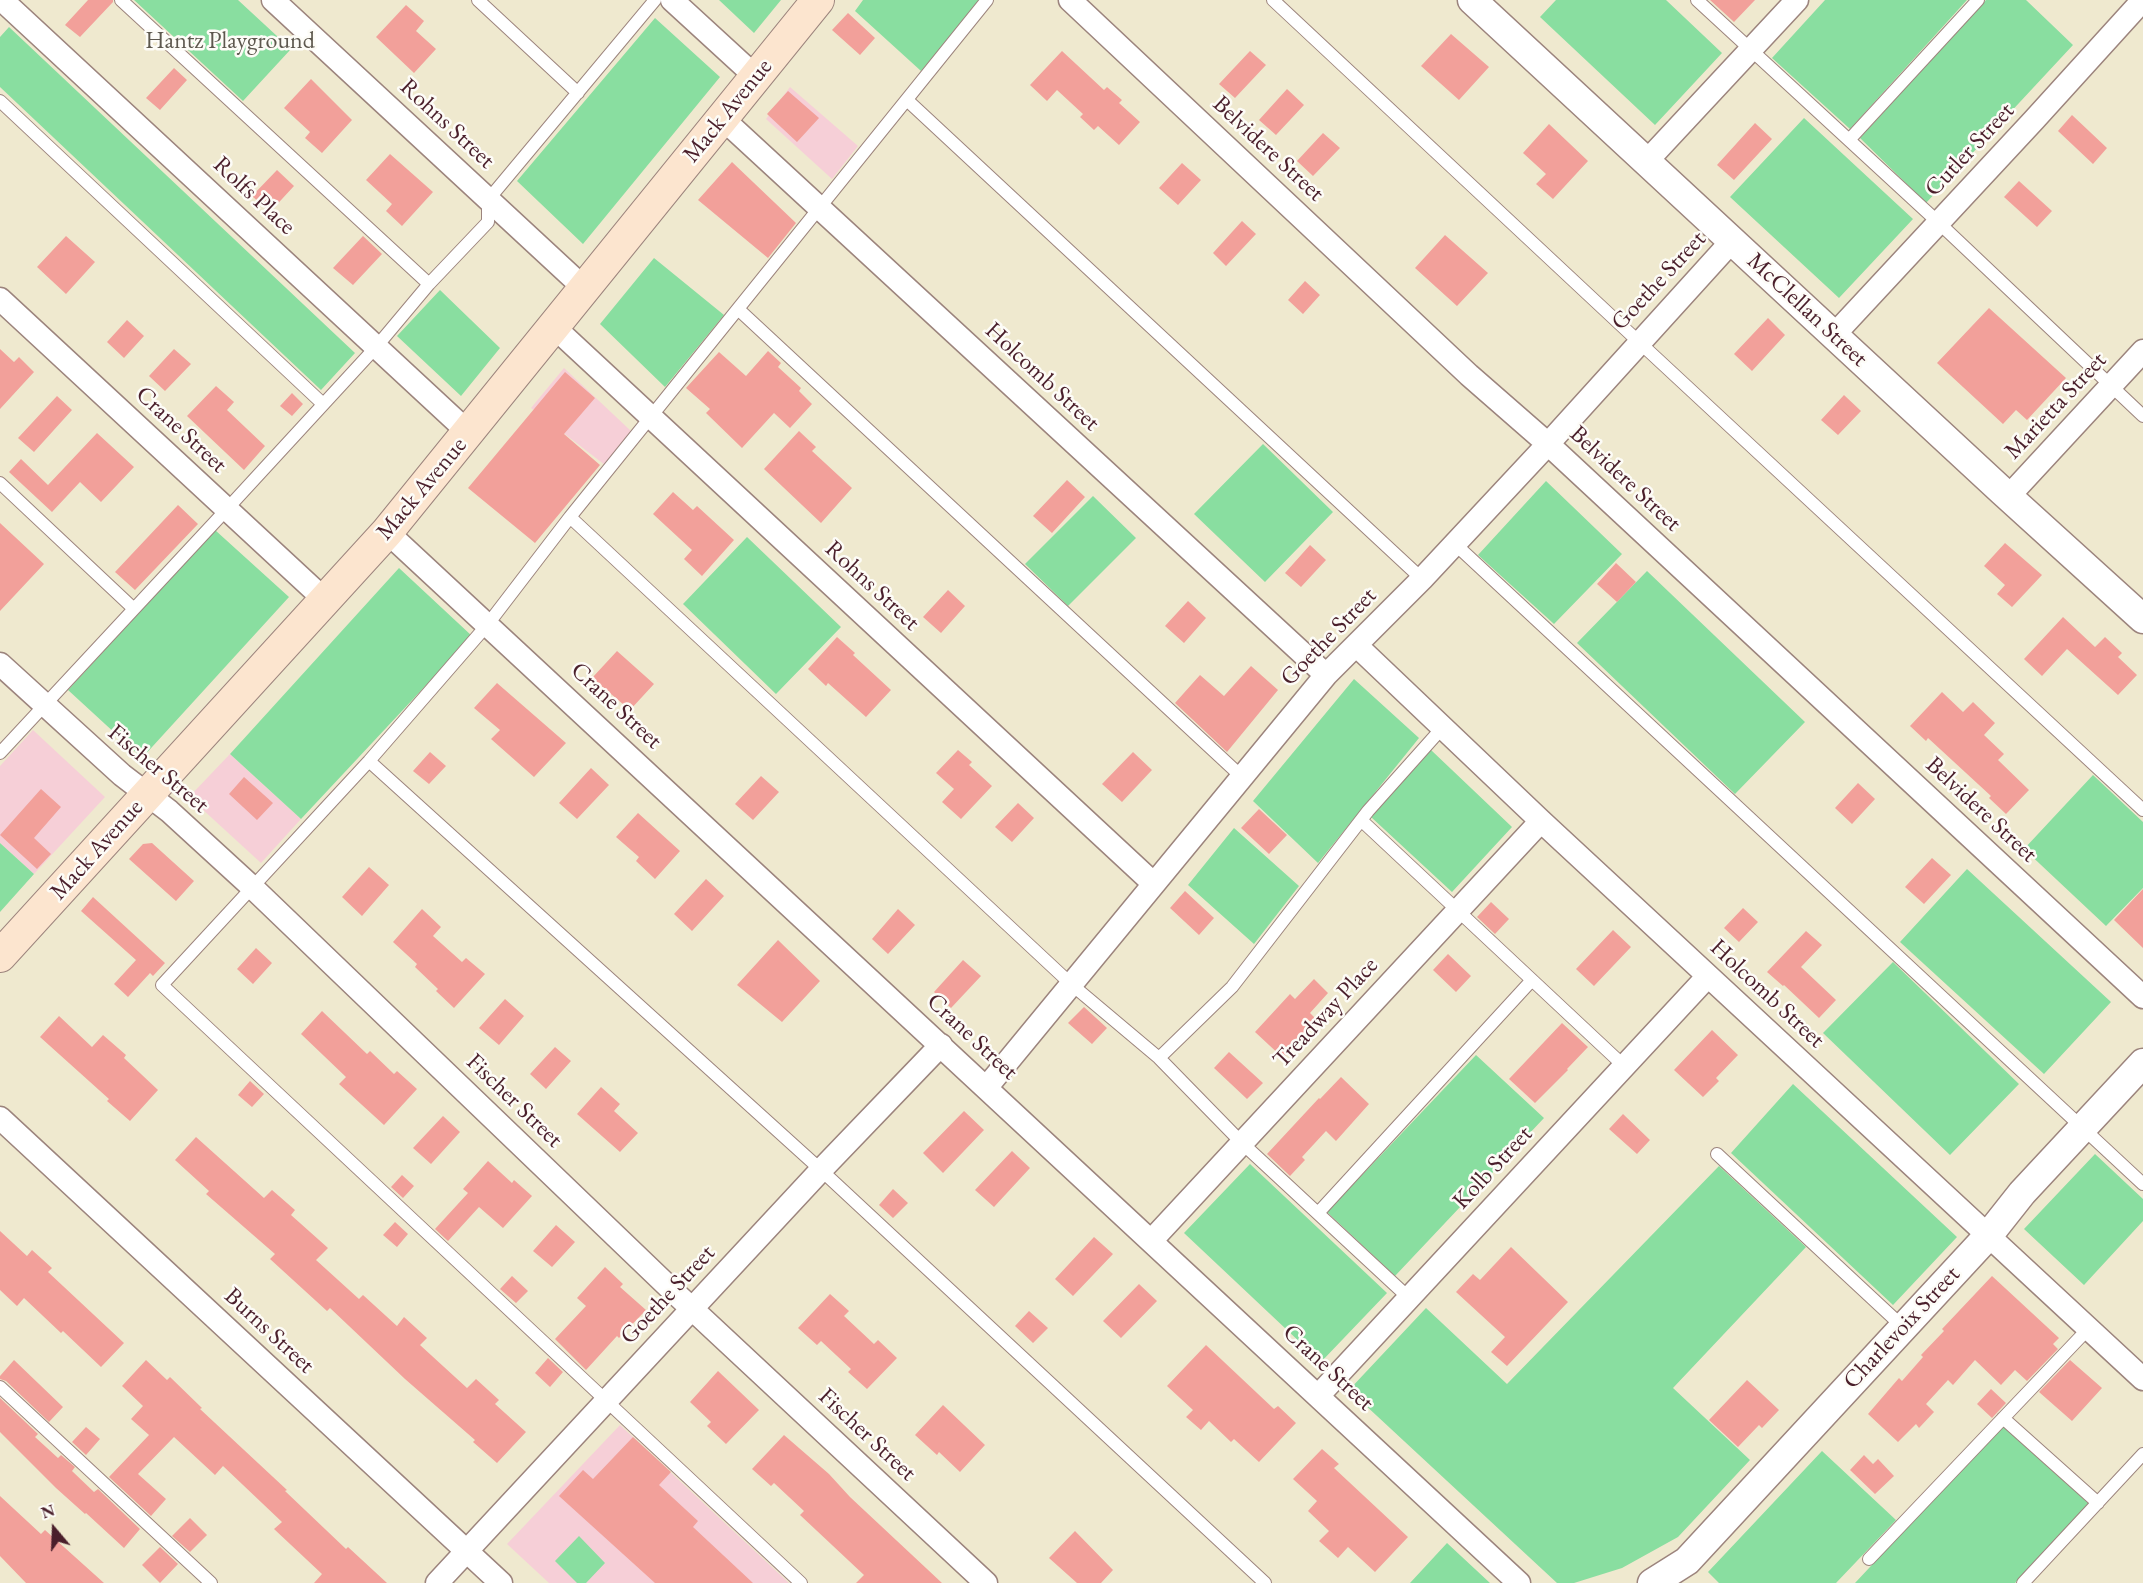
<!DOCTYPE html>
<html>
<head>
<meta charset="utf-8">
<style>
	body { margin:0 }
	#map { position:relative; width:2143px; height:1583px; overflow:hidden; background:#efe9cf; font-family:"EB Garamond",serif }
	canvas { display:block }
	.north { position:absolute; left:24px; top:1499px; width:60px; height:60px; -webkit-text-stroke:4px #fdfcf7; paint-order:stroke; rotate:341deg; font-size:16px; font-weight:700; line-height:24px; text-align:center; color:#4a1f2b }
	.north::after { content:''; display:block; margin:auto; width:21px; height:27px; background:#4a1f2b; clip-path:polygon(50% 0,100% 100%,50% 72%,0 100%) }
</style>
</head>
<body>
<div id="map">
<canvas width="2143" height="1583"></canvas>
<div class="north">N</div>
</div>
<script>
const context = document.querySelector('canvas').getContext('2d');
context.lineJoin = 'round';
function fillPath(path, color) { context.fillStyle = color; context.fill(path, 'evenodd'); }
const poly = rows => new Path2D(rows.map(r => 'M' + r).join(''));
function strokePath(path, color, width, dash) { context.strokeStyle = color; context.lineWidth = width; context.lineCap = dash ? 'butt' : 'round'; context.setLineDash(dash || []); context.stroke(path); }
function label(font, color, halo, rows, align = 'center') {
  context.font = font + ' "EB Garamond",serif'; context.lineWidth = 5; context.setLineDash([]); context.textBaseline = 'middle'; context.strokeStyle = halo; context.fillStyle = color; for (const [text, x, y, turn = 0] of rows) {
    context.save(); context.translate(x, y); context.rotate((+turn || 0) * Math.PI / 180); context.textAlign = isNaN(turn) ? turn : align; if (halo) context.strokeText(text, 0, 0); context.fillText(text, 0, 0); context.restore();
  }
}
fillPath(poly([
	[790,87,858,146,832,179,766,119],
	[564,368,631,431,605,465,531,408],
	[33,730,105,797,34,874,0,843,0,766],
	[230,754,301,819,261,863,189,797],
	[620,1425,789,1583,549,1583,507,1544]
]), '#f6cfd7');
fillPath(poly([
	[134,0,238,0,291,49,243,101],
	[719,0,781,0,754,33],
	[863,0,981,0,921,71,855,11],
	[1556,0,1666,0,1722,53,1655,125,1540,17],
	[1825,0,1967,0,1850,129,1772,58],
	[1986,0,2026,0,2073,45,1926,203,1860,138],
	[655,18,720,77,583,244,517,181],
	[9,27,355,353,321,390,0,87,0,37],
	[1804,118,1913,219,1839,298,1730,197],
	[654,258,724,315,665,387,600,324],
	[440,290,500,348,461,396,397,336],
	[1263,444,1333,512,1265,582,1194,514],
	[1546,481,1622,554,1554,624,1478,555],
	[1093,496,1136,538,1068,606,1025,564],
	[215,530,289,597,142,758,68,690],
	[747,537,841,627,776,694,683,604],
	[399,568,472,636,301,819,230,754],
	[1647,571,1805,722,1735,794,1577,643],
	[1354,679,1419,738,1318,863,1253,801],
	[1431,750,1512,827,1452,892,1371,817],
	[2093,775,2143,822,2143,888,2106,926,2024,849],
	[1234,828,1299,886,1254,944,1188,885],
	[0,843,34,874,0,912],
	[1967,869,2111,1002,2044,1074,1900,942],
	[1893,962,2019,1084,1950,1155,1823,1033],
	[1476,1055,1544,1118,1395,1276,1327,1212],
	[1793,1084,1957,1237,1893,1305,1731,1153],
	[2095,1154,2143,1199,2143,1221,2084,1285,2024,1229],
	[1250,1164,1387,1293,1321,1362,1184,1233],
	[1719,1166,1806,1247,1673,1388,1750,1460,1678,1537,1622,1568,1574,1583,1557,1583,1349,1390,1426,1308,1507,1384],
	[2004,1424,2089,1504,2015,1583,1855,1583],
	[1822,1451,1896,1520,1836,1583,1719,1583,1708,1572],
	[579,1536,605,1563,586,1583,577,1583,555,1561],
	[1447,1543,1490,1583,1410,1583]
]), '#89dea0');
fillPath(poly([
	[88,0,113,0,113,2,80,37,65,25],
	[1710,0,1755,0,1734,22],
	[406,5,424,21,416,31,436,49,414,73,376,37],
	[848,13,875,38,860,55,832,30],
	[1451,34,1489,67,1459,100,1421,66],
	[1062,51,1104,90,1107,87,1122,100,1119,103,1140,122,1119,145,1098,126,1094,130,1080,117,1083,114,1057,90,1047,101,1030,85],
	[1250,51,1266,65,1235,98,1219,84],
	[174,68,187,80,160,110,146,98],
	[311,79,352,120,322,153,305,138,310,132,284,108],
	[1287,89,1304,105,1276,135,1259,120],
	[788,91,819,118,797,142,767,114],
	[2072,115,2107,148,2093,164,2058,131],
	[1755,123,1772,139,1734,180,1717,165],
	[1549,124,1588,161,1553,199,1536,184,1546,174,1523,153],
	[1323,133,1340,148,1313,176,1297,161],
	[390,154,433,192,402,226,386,211,392,204,366,180],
	[732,162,796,223,768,258,698,200],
	[1182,163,1201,180,1178,205,1159,188],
	[277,170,294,186,270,212,252,196],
	[2019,181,2052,211,2037,227,2004,197],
	[1242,221,1256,234,1226,266,1213,253],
	[1445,235,1488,273,1457,306,1415,268],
	[66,236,95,262,66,294,37,267],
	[363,236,382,254,353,285,333,268],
	[1305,281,1320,295,1303,314,1288,300],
	[1989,308,2066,378,2027,420,2016,410,2003,424,1937,363],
	[1768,318,1785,335,1752,371,1734,354],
	[127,320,144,336,124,358,107,342],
	[0,349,14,362,19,357,34,372,0,409],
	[174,349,191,364,165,391,149,376],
	[768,351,781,363,778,367,801,388,799,391,812,404,790,428,774,413,742,448,706,413,710,409,686,388,719,352,746,376],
	[565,372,595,398,564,434,600,465,535,543,468,488],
	[216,386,234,402,227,410,265,446,244,470,187,416],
	[292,393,303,404,292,416,280,406],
	[1844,395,1861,411,1838,435,1821,420],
	[57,396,72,410,34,452,18,438],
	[799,431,816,447,812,451,852,488,821,523,764,469],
	[97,433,134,467,101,502,80,482,52,512,9,472,21,459,48,485],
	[1067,480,1085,497,1052,533,1033,516],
	[673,492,693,510,697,506,734,540,702,576,684,559,692,550,653,514],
	[178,505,198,524,135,590,115,572],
	[0,523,44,564,0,611],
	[2005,543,2042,575,2012,607,1997,594,2005,585,1984,566],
	[1310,545,1326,560,1301,587,1285,573],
	[1616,563,1636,582,1617,602,1597,584],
	[948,590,965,606,941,633,923,617],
	[1188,601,1206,618,1184,643,1165,626],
	[2063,617,2095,647,2105,637,2122,653,2118,657,2137,675,2118,695,2067,649,2042,676,2024,659],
	[837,637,855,653,853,655,891,690,866,717,828,683,826,686,808,669],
	[617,651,654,684,630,710,592,678],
	[1251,666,1278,690,1227,752,1175,703,1200,675,1224,696],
	[497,683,566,743,534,777,491,739,500,730,474,708],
	[1942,692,1963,712,1973,702,1995,723,1984,735,2004,754,1998,760,2029,790,2006,814,1989,798,1991,796,1928,738,1926,741,1910,726],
	[958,750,972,762,969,765,992,786,961,819,942,802,954,789,936,773],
	[430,752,446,766,429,784,413,771],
	[1133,752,1152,770,1122,802,1102,784],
	[591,768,609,785,577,819,559,803],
	[761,776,779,792,753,820,735,804],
	[244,777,273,803,257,820,229,794],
	[1858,783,1875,799,1852,824,1835,808],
	[41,789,61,807,34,838,51,854,37,869,0,835],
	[1018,803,1034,818,1012,842,995,827],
	[1259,809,1287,835,1269,854,1241,828],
	[638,813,680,851,655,879,636,861,639,857,616,837],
	[152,843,194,881,176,901,129,859,143,844],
	[1932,858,1951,875,1924,904,1905,887],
	[369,867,389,885,362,916,342,897],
	[706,879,724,896,692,931,674,914],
	[2143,889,2143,948,2114,920],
	[1185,891,1214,918,1199,935,1170,908],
	[93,897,165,963,153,976,150,973,128,997,114,984,136,960,81,911],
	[1491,902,1509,919,1495,934,1477,917],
	[1743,908,1758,922,1739,942,1724,928],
	[422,909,441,927,433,936,462,962,466,958,485,974,454,1008,436,991,438,989,415,967,417,964,393,942],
	[898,909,915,925,888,954,872,939],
	[1613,930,1631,947,1594,986,1576,969],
	[1806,931,1822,945,1801,967,1836,1000,1819,1018,1784,985,1783,986,1767,972],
	[778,940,820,981,782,1022,737,985],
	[256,948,272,963,253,984,237,969],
	[1448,954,1471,976,1456,992,1433,970],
	[963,960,981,976,951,1008,934,992],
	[1314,979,1328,993,1310,1013,1318,1021,1283,1058,1255,1032,1290,994,1295,999],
	[505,999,524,1016,499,1045,479,1028],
	[1084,1007,1107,1028,1092,1044,1068,1023],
	[322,1011,367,1054,370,1051,394,1074,397,1071,417,1089,384,1125,339,1084,346,1077,301,1034],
	[59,1016,92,1047,103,1035,126,1055,124,1058,158,1090,130,1121,107,1101,109,1099,40,1037],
	[1562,1023,1588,1047,1567,1069,1568,1070,1535,1103,1509,1079],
	[1712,1030,1738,1055,1716,1078,1719,1081,1703,1097,1674,1070],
	[555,1047,571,1061,546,1089,530,1074],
	[1229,1052,1263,1083,1247,1099,1214,1068],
	[1341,1077,1369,1104,1336,1141,1326,1131,1302,1157,1305,1160,1290,1176,1267,1154,1319,1098,1320,1099],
	[250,1081,264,1094,252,1107,238,1095],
	[601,1087,620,1104,614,1111,638,1133,620,1152,577,1114],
	[964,1111,984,1130,943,1173,923,1153],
	[1623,1114,1650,1140,1637,1154,1609,1129],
	[443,1116,460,1132,431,1164,413,1148],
	[196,1137,264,1198,272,1190,295,1210,291,1215,328,1248,316,1260,359,1299,363,1295,397,1326,404,1317,427,1338,420,1345,467,1388,476,1379,499,1400,495,1404,526,1432,497,1463,473,1442,475,1440,405,1379,330,1308,327,1311,270,1259,275,1254,206,1194,209,1191,175,1160],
	[1012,1151,1030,1168,994,1207,975,1190],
	[488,1161,512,1183,514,1180,532,1196,503,1228,479,1207,448,1241,435,1229,468,1193,463,1189],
	[402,1175,414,1186,403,1198,391,1187],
	[893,1189,908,1203,893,1218,879,1205],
	[395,1222,408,1234,397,1247,383,1235],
	[556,1225,575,1242,552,1267,533,1251],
	[0,1231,27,1256,32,1250,52,1268,48,1272,124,1343,101,1367,63,1331,61,1333,24,1298,17,1306,0,1290],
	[1094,1237,1113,1254,1073,1296,1055,1279],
	[1511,1247,1568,1302,1507,1366,1491,1352,1505,1337,1456,1292,1473,1274,1480,1280],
	[605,1267,623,1284,620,1287,646,1310,619,1338,617,1336,586,1370,555,1339,586,1306,577,1298],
	[512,1276,528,1291,516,1303,500,1289],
	[1992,1276,2059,1338,2053,1344,2058,1349,2027,1381,2015,1370,2001,1385,1975,1360,1953,1385,1948,1380,1926,1404,1934,1412,1919,1428,1916,1424,1898,1442,1868,1414,1899,1378,1902,1381,1923,1357,1921,1355,1944,1331,1942,1329],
	[1139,1284,1157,1301,1121,1338,1103,1321],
	[830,1294,849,1311,844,1316,874,1344,878,1340,897,1358,867,1389,848,1372,851,1369,821,1341,817,1345,798,1328],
	[1029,1311,1048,1328,1033,1343,1015,1326],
	[1206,1345,1274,1409,1278,1406,1296,1423,1259,1462,1234,1439,1231,1442,1209,1421,1201,1430,1186,1417,1193,1410,1167,1386],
	[548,1358,563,1372,550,1387,535,1373],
	[14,1360,63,1407,49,1422,6,1381,0,1379,0,1376],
	[146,1360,167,1380,170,1377,202,1408,200,1409,287,1490,285,1491,346,1549,348,1547,387,1583,314,1583,322,1574,274,1529,282,1522,223,1466,215,1475,174,1437,138,1474,166,1499,151,1516,109,1477,149,1435,131,1419,143,1406,122,1386],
	[2070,1360,2102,1388,2072,1421,2039,1392],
	[718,1371,759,1410,726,1444,707,1426,711,1422,690,1402],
	[1747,1380,1779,1410,1762,1428,1759,1425,1738,1447,1709,1420],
	[1991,1389,2006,1403,1992,1418,1977,1404],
	[0,1398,38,1434,35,1437,58,1458,61,1455,75,1467,72,1471,94,1492,98,1489,140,1529,124,1548,86,1513,85,1514,56,1488,0,1432],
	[943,1405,985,1445,960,1472,939,1452,937,1455,915,1435],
	[86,1427,100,1439,86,1455,72,1442],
	[784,1435,829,1474,850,1497,942,1583,856,1583,864,1575,800,1515,804,1511,774,1483,771,1486,752,1469],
	[633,1437,671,1472,659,1485,698,1521,693,1527,753,1583,655,1583,559,1496,583,1470,593,1479],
	[1322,1449,1339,1464,1334,1468,1408,1537,1375,1572,1348,1547,1338,1558,1319,1541,1329,1531,1308,1511,1317,1501,1293,1479],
	[1864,1455,1873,1464,1878,1459,1894,1476,1875,1494,1850,1470],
	[0,1496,41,1534,45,1530,104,1583,26,1583,0,1556],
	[190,1518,207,1535,190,1552,172,1536],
	[1075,1531,1113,1570,1101,1583,1077,1583,1049,1558],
	[160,1547,178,1564,160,1583,142,1565]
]), '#f2a09a');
const service = poly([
	[121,0,429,284],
	[478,0,578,93],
	[1273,0,1639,342,2143,810],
	[1697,0,1939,223,2143,416],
	[907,100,1422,579],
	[0,101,323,404],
	[1849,140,1978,0],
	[738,309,1242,777],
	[0,483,134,609],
	[570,517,1071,984,1159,1058,1242,1143,1409,1298],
	[1455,544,2143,1184],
	[0,753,227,509,377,346,429,284,488,222,488,200,655,0],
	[369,761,821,1170,1265,1583],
	[1361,820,1624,1066],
	[1159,1058,1232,987,1368,811,1443,727],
	[1717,1154,1903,1327],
	[1318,1213,1532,980],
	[0,1387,211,1583],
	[2003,1418,2098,1503],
	[1869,1559,2088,1329],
	[801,1583,162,985,369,761,488,624,570,517,987,0],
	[2023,1583,2143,1454]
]);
const minor = poly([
	[2,0,469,433],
	[273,0,585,289],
	[672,0,756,77],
	[1070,0,1469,375,1548,444,2143,997],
	[722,118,1326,675],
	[1646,162,1797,0],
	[0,299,326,601],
	[554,327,1154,884],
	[1834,335,2034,120,2143,0],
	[2008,497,2143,351],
	[387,532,1519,1583],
	[1357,646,1541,821,2143,1379],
	[0,664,122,775,169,811,252,887,675,1293,986,1583],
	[986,1088,1326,675,1422,579,1548,444,1732,241],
	[0,1118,501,1583],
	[1151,1241,1541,821],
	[1318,1396,1708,976],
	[437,1583,821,1170,941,1045]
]);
const tertiary = poly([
	[1472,0,2002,491,2143,619],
	[1652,1583,1687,1561,1988,1236,2022,1193,2143,1063]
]);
const secondary = poly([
	[0,956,387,532,818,0]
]);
strokePath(service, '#9c847d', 14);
strokePath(minor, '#9c847d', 25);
strokePath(tertiary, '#9c847d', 31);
strokePath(secondary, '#9c847d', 34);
strokePath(service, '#fff', 12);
strokePath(minor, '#fff', 22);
strokePath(tertiary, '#fff', 28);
strokePath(secondary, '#fce5cf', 32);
label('24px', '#5d584e', '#fdfcf7', [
	["Hantz Playground",230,41]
]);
label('24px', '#4a1f2b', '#fdfcf7', [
	["Mack Avenue",728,111,-51],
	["Rohns Street",447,124,43],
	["Belvidere Street",1268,149,43],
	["Cutler Street",1970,150,-47],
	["Rolfs Place",254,196,43],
	["Goethe Street",1659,281,-47],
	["McClellan Street",1807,310,43],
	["Holcomb Street",1042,377,43],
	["Marietta Street",2056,406,-47],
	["Crane Street",181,430,43],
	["Belvidere Street",1625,479,43],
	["Mack Avenue",422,489,-50],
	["Rohns Street",872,586,43],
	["Goethe Street",1329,637,-46],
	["Crane Street",616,706,43],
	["Fischer Street",158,769,40],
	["Belvidere Street",1981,810,43],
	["Mack Avenue",97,850,-48],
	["Holcomb Street",1767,994,43],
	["Treadway Place",1326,1013,-47],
	["Crane Street",972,1037,43],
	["Fischer Street",514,1101,44],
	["Kolb Street",1493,1168,-47],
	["Goethe Street",668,1295,-47],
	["Charlevoix Street",1902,1328,-47],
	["Burns Street",269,1331,43],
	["Crane Street",1328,1368,43],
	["Fischer Street",867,1435,43]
]);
</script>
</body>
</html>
